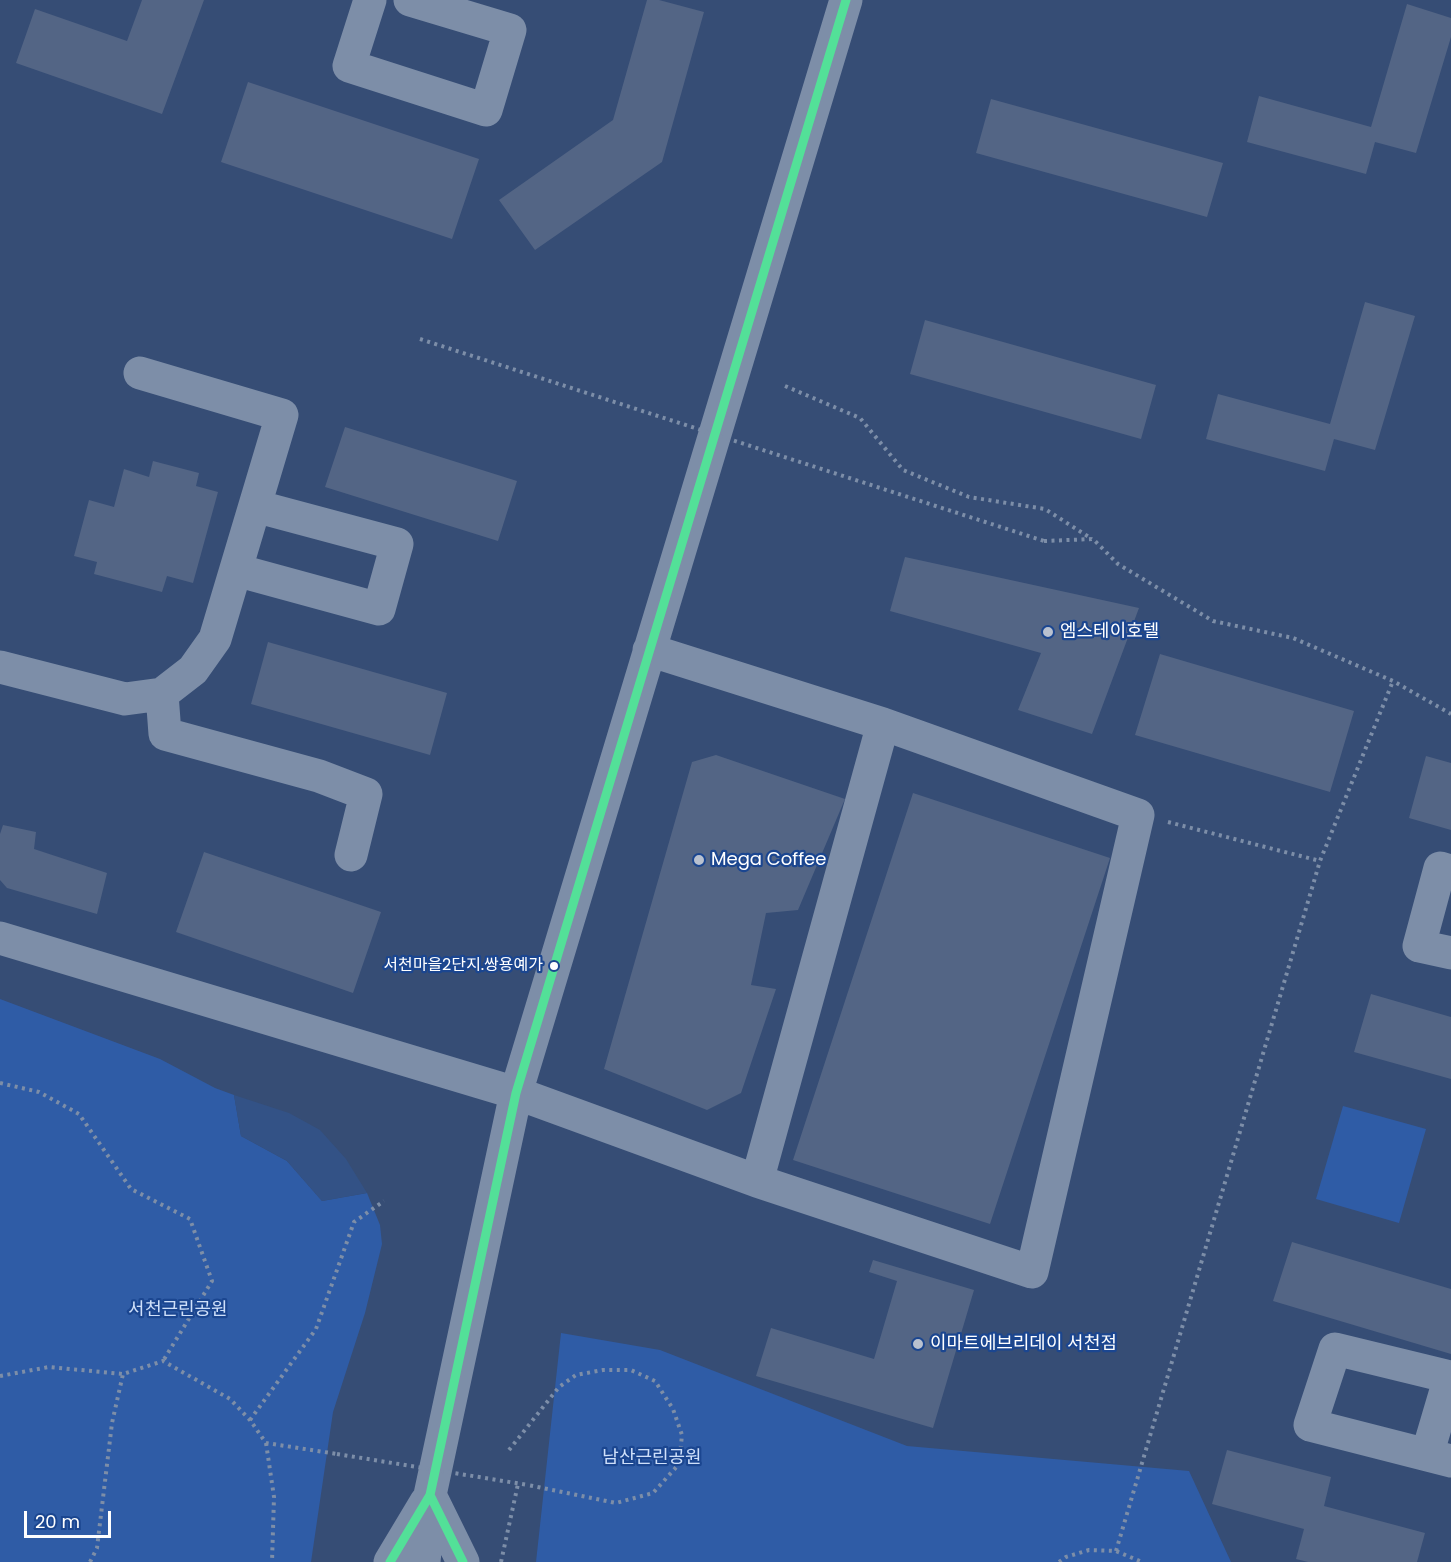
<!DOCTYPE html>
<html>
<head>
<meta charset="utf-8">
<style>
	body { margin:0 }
	#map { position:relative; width:1451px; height:1562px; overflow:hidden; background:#364d75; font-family:Poppins,sans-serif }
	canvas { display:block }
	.scale { position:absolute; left:24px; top:1511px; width:87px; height:27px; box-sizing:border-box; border:3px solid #fff; border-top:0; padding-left:8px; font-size:18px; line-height:21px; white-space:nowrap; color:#fff; -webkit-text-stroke:4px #1b4690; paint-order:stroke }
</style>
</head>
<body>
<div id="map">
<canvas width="1451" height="1562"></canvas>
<div class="scale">20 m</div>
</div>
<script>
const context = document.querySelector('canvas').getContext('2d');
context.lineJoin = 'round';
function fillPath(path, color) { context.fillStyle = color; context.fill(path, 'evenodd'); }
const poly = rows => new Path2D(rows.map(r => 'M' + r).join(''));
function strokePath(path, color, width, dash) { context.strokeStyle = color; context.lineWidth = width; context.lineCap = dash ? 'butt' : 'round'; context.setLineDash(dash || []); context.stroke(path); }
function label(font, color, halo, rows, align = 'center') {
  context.font = font + ' Poppins,"Noto Sans KR",sans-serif'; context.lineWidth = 4.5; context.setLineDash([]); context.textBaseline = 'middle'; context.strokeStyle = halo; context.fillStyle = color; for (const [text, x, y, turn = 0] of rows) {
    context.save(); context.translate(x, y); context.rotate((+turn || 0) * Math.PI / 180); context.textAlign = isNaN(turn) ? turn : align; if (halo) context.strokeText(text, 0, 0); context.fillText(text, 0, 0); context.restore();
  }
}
fillPath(poly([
	[0,999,160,1059,215,1088,234,1095,241,1136,287,1161,322,1201,367,1193,380,1225,382,1244,365,1313,333,1412,311,1562,0,1562],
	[1343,1106,1426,1129,1399,1223,1316,1199],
	[561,1333,660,1350,907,1446,1189,1471,1231,1562,536,1562]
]), '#2f5ca6');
fillPath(poly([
	[234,1095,289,1113,320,1130,346,1159,367,1193,322,1201,287,1161,241,1136]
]), '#335286');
fillPath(poly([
	[142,0,204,0,162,114,16,63,35,9,127,41],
	[647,0,659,0,704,12,662,162,535,250,499,200,613,120],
	[1407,4,1451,18,1451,37,1416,153,1375,142,1366,174,1247,142,1259,96,1371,127],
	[248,82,479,159,452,239,221,162],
	[991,99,1223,163,1207,217,976,153],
	[1365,302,1415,316,1375,450,1334,439,1325,471,1206,439,1218,394,1330,424],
	[925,320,1156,385,1141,439,910,374],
	[345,427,517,481,498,541,325,487],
	[153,461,199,473,196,486,218,492,193,583,167,576,162,592,94,574,97,562,74,556,89,500,114,507,124,469,149,477],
	[905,557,1139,608,1092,734,1018,710,1041,653,890,611],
	[268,642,447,693,430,755,251,704],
	[1160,654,1354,711,1330,792,1135,735],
	[716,755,845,799,798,910,766,913,751,985,776,989,741,1093,707,1110,604,1069,692,762],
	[1426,756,1451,763,1451,830,1409,818],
	[913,793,1110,858,990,1224,793,1160],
	[3,825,36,832,34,849,107,873,97,914,7,888,0,880,0,834],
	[204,852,381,912,353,993,176,932],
	[1371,994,1451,1017,1451,1079,1354,1052],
	[1292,1242,1451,1289,1451,1354,1273,1301],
	[873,1260,974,1290,933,1428,756,1376,771,1328,874,1359,897,1281,869,1272],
	[1227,1450,1331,1477,1324,1506,1425,1533,1417,1562,1308,1562,1296,1559,1304,1529,1212,1504]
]), '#536585');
strokePath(poly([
	[785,386,860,418,903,470,969,497,1045,509,1092,539],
	[1044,541,1093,539,1118,564,1213,621,1293,638,1393,681,1451,714],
	[1168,822,1320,861],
	[0,1083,39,1092,79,1114,131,1189,190,1219,212,1281,163,1361],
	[0,1376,49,1367,123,1374],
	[250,1420,316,1329,354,1222,384,1201],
	[266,1443,274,1497,272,1562],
	[509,1450,559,1387,576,1375,603,1370,631,1370,655,1381,673,1409,682,1435,679,1464,653,1493,616,1503,528,1485],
	[1116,1551,1320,861,1393,681],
	[90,1562,97,1548,112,1423,123,1374,163,1361,230,1399,250,1420,266,1443,337,1454],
	[501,1562,518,1484],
	[1059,1562,1066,1557,1089,1550,1116,1551,1142,1562]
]), '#7d8ea8', 4, [3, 4.5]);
strokePath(poly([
	[370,0,349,66,486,110,510,30,410,0],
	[236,570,379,609,397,544,255,506],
	[649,650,883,724],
	[0,667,125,699,162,694,193,670,215,639,282,415,140,373],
	[162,694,165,734,319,776,366,794,351,855],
	[1451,871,1440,868,1419,946,1451,953],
	[0,938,516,1093,757,1181,883,724,1138,815,1032,1272,757,1181],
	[1427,1455,1450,1377,1335,1349,1310,1425,1451,1461],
	[430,1495,463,1562],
	[390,1562,426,1502],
	[424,1562,430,1495,516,1093,846,0]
]), '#7d8ea8', 33);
strokePath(poly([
	[420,339,1044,541],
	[337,1454,528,1485]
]), '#7d8ea8', 4, [3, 4.5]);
strokePath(poly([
	[430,1495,463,1562],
	[390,1562,430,1495,516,1093,846,0]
]), '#53e098', 9);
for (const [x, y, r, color] of [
	[1048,632,6,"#b9c1cf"],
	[699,860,6,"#b9c1cf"],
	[554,966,5,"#fff"],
	[918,1344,6,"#b9c1cf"]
]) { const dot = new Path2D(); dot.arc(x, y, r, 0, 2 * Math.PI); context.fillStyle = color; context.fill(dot); strokePath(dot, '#1b4690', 2); }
label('16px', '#fff', '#1b4690', [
	["서천마을2단지.쌍용예가",543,966]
], 'right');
label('18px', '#fff', '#1b4690', [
	["엠스테이호텔",1060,632],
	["Mega Coffee",711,860],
	["이마트에브리데이 서천점",930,1344]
], 'left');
label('18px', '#cfe0fa', '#1b4690', [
	["서천근린공원",178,1310],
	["남산근린공원",652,1458]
]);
</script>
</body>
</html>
